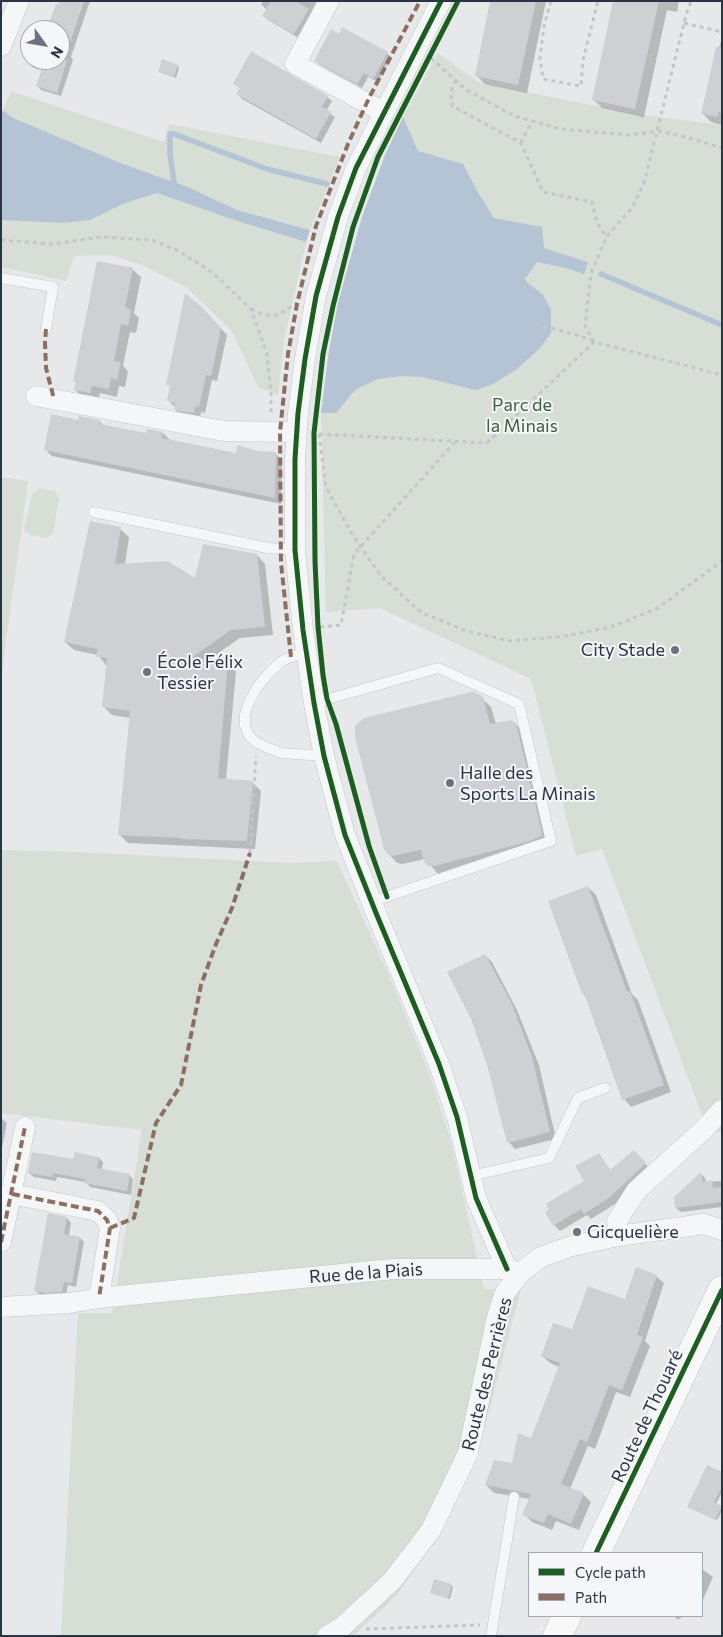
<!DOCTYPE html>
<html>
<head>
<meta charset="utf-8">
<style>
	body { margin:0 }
	#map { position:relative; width:723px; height:1637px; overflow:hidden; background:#e6e8ea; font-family:Commissioner,sans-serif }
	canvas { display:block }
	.frame { position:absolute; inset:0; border:2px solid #2b3445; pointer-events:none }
	.legend { position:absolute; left:528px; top:1552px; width:175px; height:65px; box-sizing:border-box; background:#f4f6f9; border:1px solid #a4a8b1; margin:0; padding:6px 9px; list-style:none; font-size:15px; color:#2b3445 }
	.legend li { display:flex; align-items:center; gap:10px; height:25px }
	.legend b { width:25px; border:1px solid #a4a8b1 }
	.north { position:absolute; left:20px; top:20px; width:50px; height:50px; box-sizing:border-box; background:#f4f6f9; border:1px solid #a4a8b1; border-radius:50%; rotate:122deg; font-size:14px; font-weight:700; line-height:20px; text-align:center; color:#2b3445 }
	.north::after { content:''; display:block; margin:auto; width:18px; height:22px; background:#6c737f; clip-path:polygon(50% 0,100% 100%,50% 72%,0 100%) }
</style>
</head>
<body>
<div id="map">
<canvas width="723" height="1637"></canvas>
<div class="frame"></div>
<ul class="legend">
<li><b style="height:6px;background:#1b5e20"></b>Cycle path</li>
<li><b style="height:6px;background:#8d6e63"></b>Path</li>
</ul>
<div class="north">N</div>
</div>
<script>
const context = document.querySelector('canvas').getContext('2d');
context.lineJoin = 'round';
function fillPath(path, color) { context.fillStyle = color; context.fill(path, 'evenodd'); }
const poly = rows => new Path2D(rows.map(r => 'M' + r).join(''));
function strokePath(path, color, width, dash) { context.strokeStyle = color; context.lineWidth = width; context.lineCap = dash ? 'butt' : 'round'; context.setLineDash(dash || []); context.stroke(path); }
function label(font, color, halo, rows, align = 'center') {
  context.font = font + ' Commissioner,sans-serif'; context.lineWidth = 4; context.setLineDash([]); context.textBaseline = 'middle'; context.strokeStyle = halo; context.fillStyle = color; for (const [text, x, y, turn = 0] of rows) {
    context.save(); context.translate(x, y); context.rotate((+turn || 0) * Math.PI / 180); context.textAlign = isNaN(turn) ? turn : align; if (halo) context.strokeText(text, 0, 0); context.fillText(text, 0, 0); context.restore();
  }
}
fillPath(poly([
	[438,53,478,82,640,115,722,125,722,1133,720,1133,702,1115,602,849,576,856,531,679,380,608,326,612,321,413,329,351,338,303,362,217,385,155,403,117],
	[11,91,164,142,169,124,340,157,310,230,237,210,188,187,123,164,13,118,3,110],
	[157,193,234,220,306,242,284,340,278,395,258,387,232,331,186,287,142,265,111,255,74,256,66,281,1,267,1,220,63,223,90,220,125,203],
	[1,477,28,481,4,656,1,689],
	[39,488,55,491,59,498,53,534,46,538,30,535,24,531,32,494],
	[1,850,79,852,288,863,337,861,390,978,429,1073,451,1142,484,1289,521,1289,485,1426,453,1504,421,1559,396,1596,353,1636,61,1636,78,1313,112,1313,142,1130,1,1113]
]), '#d6ded6');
fillPath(poly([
	[3,110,13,118,123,164,188,187,237,210,310,230,306,242,234,220,157,193,125,203,90,220,63,223,1,220,1,116],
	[403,117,418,151,463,164,477,191,494,218,542,227,544,248,588,262,584,274,566,268,537,262,525,279,527,282,543,295,551,310,551,333,540,348,517,369,493,384,476,390,422,377,401,376,378,379,355,390,336,413,321,413,329,351,338,303,362,217,385,155]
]), '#b4c4d5');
fillPath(poly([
	[61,1,90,1,71,57,73,60,61,96,41,90,37,85,46,60,60,60,60,30,54,30,50,26],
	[263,1,319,1,299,38,268,20,264,16,267,10,261,4],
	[491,1,546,1,527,93,485,84,476,75],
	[617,1,679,1,677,12,667,10,644,117,602,108,594,100],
	[339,35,387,53,391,57,378,82,368,77,362,88,320,65,316,61],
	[722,37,722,125,711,122,702,113],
	[178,66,179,68,176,78,159,72],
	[234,83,327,97,332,101,326,111,335,117,321,143,242,99,238,94,241,89],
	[132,269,141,277,134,313,139,318,136,333,130,332,123,366,128,371,125,387,119,386,117,397,100,393,98,401,84,398,75,390,77,383,75,381],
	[208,315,227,335,217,381,212,380,205,413,201,412,200,419,181,416,175,409,175,407,168,400,171,387,168,384],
	[79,421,99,421,104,426,147,434,148,430,163,433,170,440,237,454,275,453,282,460,281,504,52,456,45,449],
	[120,529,129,537,125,564,196,580,257,555,265,564,273,635,240,638,207,661,228,663,236,672,226,780,252,782,261,791,255,849,128,843,120,835,130,718,112,715,104,707,106,665,98,655,74,650,65,642],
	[482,698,491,707,496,724,515,723,524,732,550,842,438,874,425,859,402,864,397,863,388,853],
	[588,887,596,895,632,994,638,1000,671,1092,631,1107,624,1099,587,998,583,993],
	[485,955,492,962,517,1010,539,1065,556,1139,515,1149,509,1142],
	[1,1118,7,1123,1,1153],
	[634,1152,651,1170,615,1204,591,1219,587,1215,560,1231,554,1225,546,1212,586,1182,599,1155,611,1171],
	[99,1158,103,1162,102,1170,129,1175,133,1179,131,1195,90,1187,86,1182,57,1177,56,1181,34,1177,29,1173,74,1160],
	[701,1174,705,1178,706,1182,720,1181,722,1183,722,1207,681,1212,676,1208],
	[49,1215,67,1218,71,1223,69,1236,80,1238,84,1242,76,1287,68,1285,66,1295,50,1296,40,1295,35,1290],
	[656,1276,664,1283,645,1341,650,1346,630,1397,616,1392,595,1449,588,1446,570,1489,584,1495,591,1502,579,1530,556,1521,552,1530,532,1522,524,1514,530,1499,494,1493,486,1485,513,1464,532,1439,559,1367,550,1363,542,1356,573,1331,626,1300],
	[722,1474,722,1492,716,1504,722,1507,722,1511,717,1520,691,1508],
	[702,1569,713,1577,702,1602],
	[451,1585,453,1587,450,1599,431,1593],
	[674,1616,683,1616,678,1620]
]), '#0003');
strokePath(poly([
	[174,182,170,154,170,134,174,134,267,169,327,184],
	[601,274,722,325]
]), '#b4c4d5', 5.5);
fillPath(poly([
	[59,1,84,1,64,60,67,60,57,93,36,86,45,60,60,60,60,30,48,26,56,4,58,5],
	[271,1,295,1,309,9,294,34,262,16],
	[490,1,536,1,518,85,475,76],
	[613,1,659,1,635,109,592,100],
	[342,27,388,52,373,79,364,73,357,84,314,61,331,29,339,34],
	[716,47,722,48,722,113,719,112,717,117,701,114],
	[251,51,328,96,322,107,331,112,316,139,236,94,240,88,233,84],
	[162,59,178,65,174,77,158,72],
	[97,261,133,268,125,307,131,309,128,326,121,324,114,361,121,362,117,380,111,378,109,389,92,386,90,393,74,390,76,382,73,382],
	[185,293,202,307,221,328,211,376,206,375,199,407,195,406,194,413,174,410,175,403,167,401,170,385,166,385],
	[51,414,78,420,79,416,100,420,99,424,146,433,147,429,163,432,162,438,236,453,237,445,258,451,276,452,275,498,44,450],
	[90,521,121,527,115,564,168,561,195,578,203,544,257,554,265,627,231,630,191,658,228,662,218,778,253,781,247,841,181,839,181,838,118,835,130,711,102,707,107,658,96,657,98,649,64,642],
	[471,692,475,692,483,697,490,724,511,720,516,723,542,833,541,836,527,842,434,866,428,866,424,862,421,850,392,856,387,854,384,849,355,737,355,726,364,718],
	[588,886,627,992,630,991,664,1085,622,1100,584,993,582,994,548,901],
	[485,954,511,1002,532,1057,550,1132,507,1143,487,1065,471,1019,447,972],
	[634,1150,646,1163,609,1198,584,1214,581,1209,553,1226,545,1212,549,1209,546,1204,584,1181,575,1166,599,1153,610,1170],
	[32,1152,73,1159,75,1152,99,1157,97,1168,130,1174,127,1191,84,1183,85,1179,53,1173,52,1177,28,1173],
	[701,1172,703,1182,712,1180,713,1188,721,1187,722,1202,675,1208,674,1197],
	[48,1213,67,1217,64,1234,80,1237,72,1283,64,1282,62,1292,45,1293,34,1291],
	[636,1267,657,1275,637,1335,643,1337,622,1390,609,1385,587,1442,580,1439,561,1484,584,1493,571,1524,548,1514,544,1523,522,1515,531,1494,485,1485,494,1460,512,1463,518,1433,531,1438,560,1363,541,1356,553,1323,572,1329,588,1286,625,1299],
	[707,1465,722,1472,722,1487,714,1502,722,1506,715,1520,687,1507],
	[434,1579,452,1584,448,1598,430,1593]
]), '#ced0d3');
const lane = poly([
	[1,278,53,287,46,329],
	[94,512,268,548,295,550],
	[306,651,282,661,269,673,258,686,248,704,245,715,245,726,249,736,257,743,268,748,282,753,324,756],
	[314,703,438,668,519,704,551,841,371,902],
	[471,1176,549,1158,578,1098,605,1088],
	[491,1636,514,1497]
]);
const street = poly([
	[329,1,295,64,383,112],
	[441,1,356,168,338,217,316,296,305,359,298,413,295,459,295,550,303,630,314,703,324,756,345,835,376,913,439,1064,457,1117,476,1198,507,1269],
	[1,46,19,1],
	[36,396,224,431,297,432],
	[12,1194,98,1211,107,1220,110,1228,99,1298],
	[618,1236,617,1221,636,1191,702,1131,722,1110],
	[1,1242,25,1127],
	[1,1307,69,1303,99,1298,393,1269,507,1269,518,1273],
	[327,1636,341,1628,392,1581,431,1530,468,1453,497,1317,505,1293,520,1273,541,1257,572,1246,618,1236,704,1224,722,1230]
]);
const secondary = poly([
	[596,1553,722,1290],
	[557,1636,567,1616]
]);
strokePath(lane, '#c4c6c8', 11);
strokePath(street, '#c4c6c8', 21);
strokePath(secondary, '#c4c6c8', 29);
strokePath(poly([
	[551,1,544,26,540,58,543,79,581,86,583,60,598,1],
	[684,23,722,32],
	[431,58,465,89,514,116,561,129,629,135,658,131,686,137,722,148],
	[456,80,451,91,452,106,521,143,543,192,592,202,595,215,600,229,607,236],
	[521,143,532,121],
	[1,240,52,244,101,237,152,240,177,250,212,272,251,309,267,354,271,392,271,415],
	[251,309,264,315,278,315,296,304],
	[536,324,577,335,593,341],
	[594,342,585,326,591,273,607,236,632,208,644,183,686,15,691,1],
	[319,434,326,487,355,539,381,576,422,613,467,631,510,641,565,636,611,627,658,608,722,561],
	[319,434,487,443,594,342,722,375],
	[320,627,341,625,354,554,455,442],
	[250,853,256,756],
	[366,1629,480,1625]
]), '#c5c6ca', 3, [4, 4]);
strokePath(lane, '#f5f6f7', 10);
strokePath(street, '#f5f6f7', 20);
strokePath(secondary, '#f8f8f8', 28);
strokePath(poly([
	[46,329,45,343,46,368,54,399],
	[291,657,281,563,280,432,288,354,297,304,316,226,348,144,369,98,420,1],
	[12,1194,98,1211,107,1220,110,1228,99,1298],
	[110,1228,134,1218,156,1123,181,1085,201,985,216,944,232,908,250,853],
	[1,1242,25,1127]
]), '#8d6e63', 4, [8, 4]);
strokePath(poly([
	[441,1,356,168,338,217,316,296,305,359,298,413,295,459,295,550,303,630,314,703,324,756,345,835,376,913,439,1064,457,1117,476,1198,507,1269],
	[387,897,369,846,336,724,327,699,323,675,318,627,315,561,314,433,323,354,333,306,353,227,378,157,458,1],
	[596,1553,722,1290]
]), '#1b5e20', 5);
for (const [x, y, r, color] of [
	[675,650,5,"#6c737f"],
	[147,672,5,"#6c737f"],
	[450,783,5,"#6c737f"],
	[577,1232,5,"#6c737f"]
]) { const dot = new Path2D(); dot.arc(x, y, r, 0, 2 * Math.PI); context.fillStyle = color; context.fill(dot); strokePath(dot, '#f4f6f9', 2); }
label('18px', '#3f6138', '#f4f6f9', [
	["Parc de",522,405],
	["la Minais",522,426]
]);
label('18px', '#2b3445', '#f4f6f9', [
	["City Stade",665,650,"right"],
	["École Félix",157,662],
	["Tessier",157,683],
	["Halle des",460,773],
	["Sports La Minais",460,794],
	["Gicquelière",587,1232]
], 'left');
label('18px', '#2b3445', '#f4f6f9', [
	["Rue de la Piais",366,1273,-4],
	["Route des Perrières",487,1374,-76],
	["Route de Thouaré",647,1416,-65]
]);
</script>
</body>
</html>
